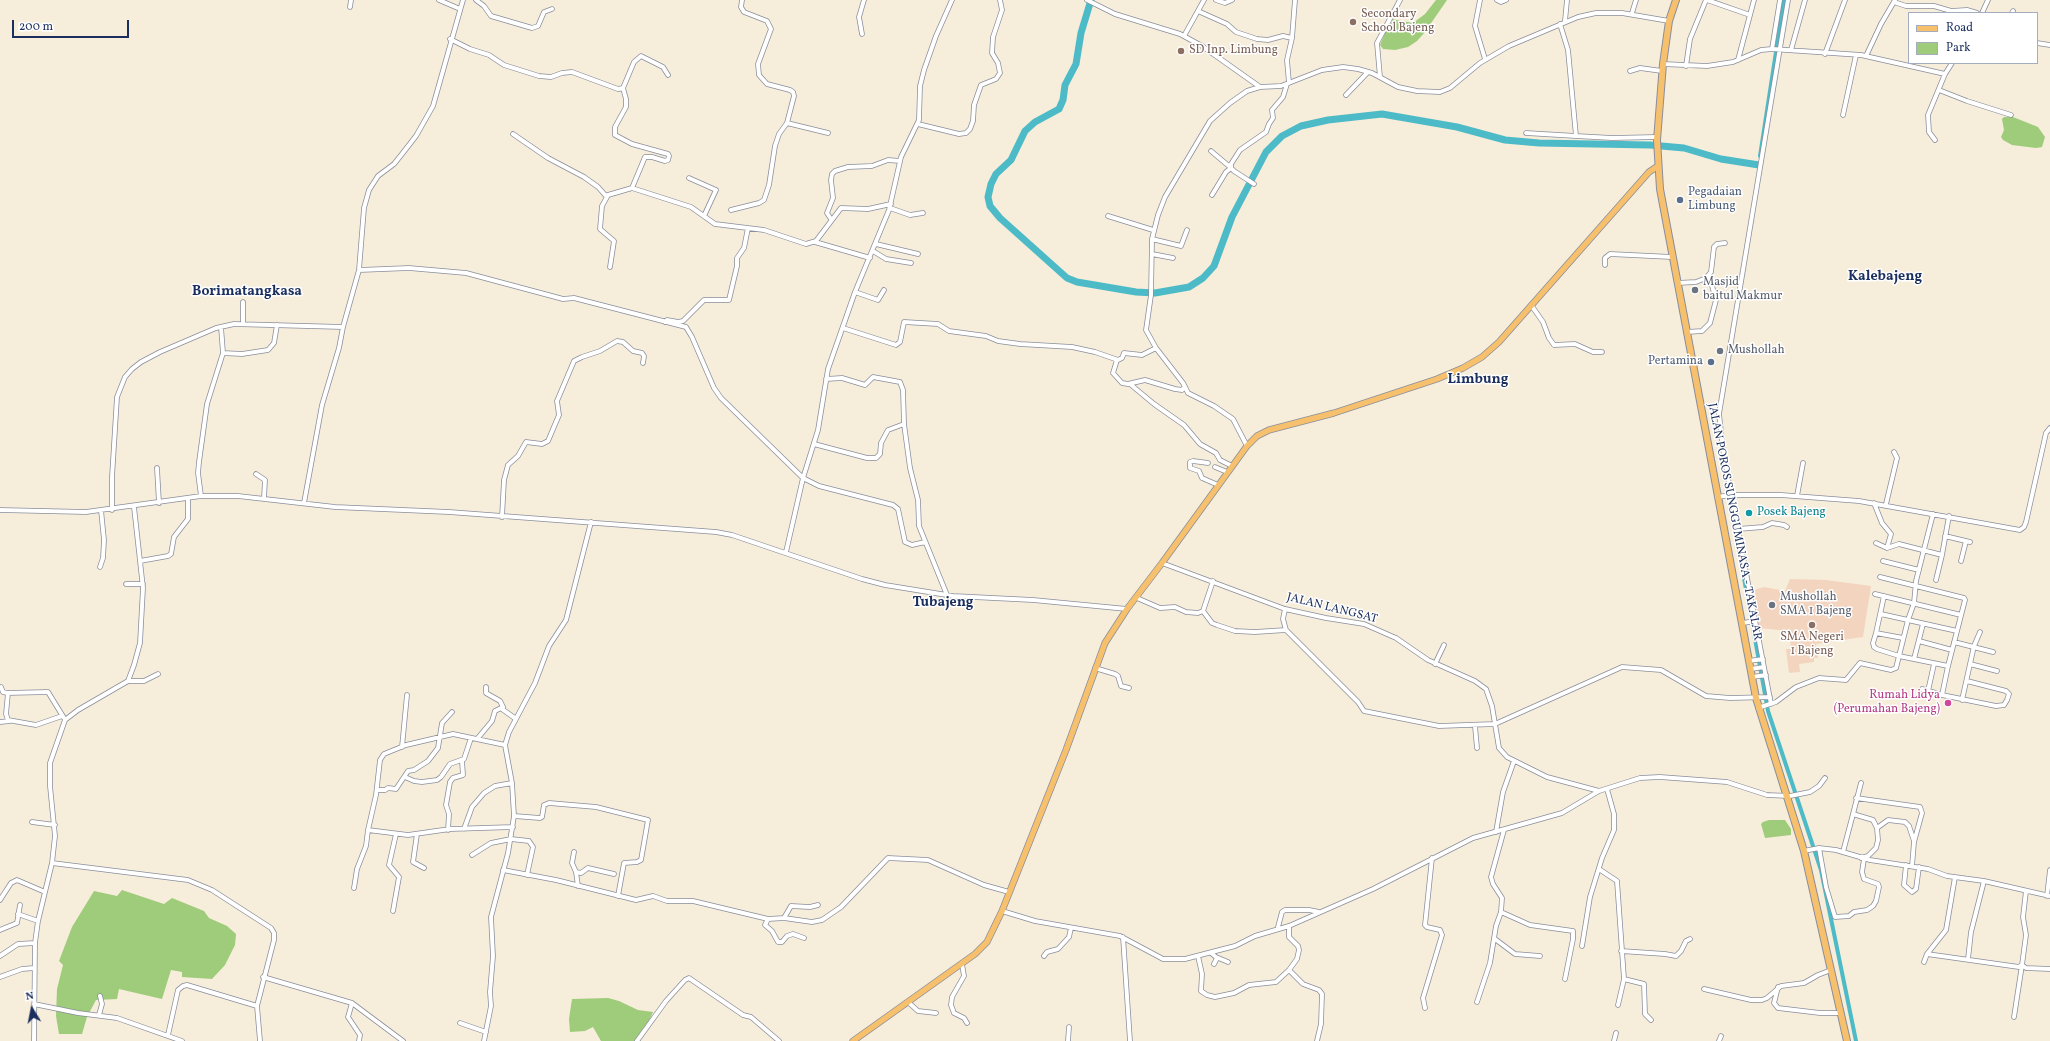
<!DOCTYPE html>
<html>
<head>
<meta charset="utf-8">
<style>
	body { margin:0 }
	#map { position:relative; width:2050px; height:1041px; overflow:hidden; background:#f7eddb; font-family:Vollkorn,serif }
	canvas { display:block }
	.legend { position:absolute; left:1908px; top:12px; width:130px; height:52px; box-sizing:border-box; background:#fff; border:1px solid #a4acbf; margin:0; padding:5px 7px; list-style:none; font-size:12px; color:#1b2f5e }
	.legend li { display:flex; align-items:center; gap:8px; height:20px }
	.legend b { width:20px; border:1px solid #a4acbf }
	.north { position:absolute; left:12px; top:989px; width:40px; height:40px; -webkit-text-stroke:3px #fff; paint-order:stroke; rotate:350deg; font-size:11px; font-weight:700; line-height:16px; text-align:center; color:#1b2f5e }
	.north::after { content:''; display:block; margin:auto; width:14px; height:18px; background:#1b2f5e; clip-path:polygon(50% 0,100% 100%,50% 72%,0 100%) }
	.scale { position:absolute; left:12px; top:20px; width:117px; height:18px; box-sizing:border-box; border:2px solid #1b2f5e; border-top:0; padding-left:5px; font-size:12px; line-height:14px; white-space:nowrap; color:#1b2f5e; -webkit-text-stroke:3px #fff; paint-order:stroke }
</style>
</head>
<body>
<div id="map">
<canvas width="2050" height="1041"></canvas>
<ul class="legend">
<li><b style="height:5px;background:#f7c06c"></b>Road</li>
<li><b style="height:11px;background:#9ecc7a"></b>Park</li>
</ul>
<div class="north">N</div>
<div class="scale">200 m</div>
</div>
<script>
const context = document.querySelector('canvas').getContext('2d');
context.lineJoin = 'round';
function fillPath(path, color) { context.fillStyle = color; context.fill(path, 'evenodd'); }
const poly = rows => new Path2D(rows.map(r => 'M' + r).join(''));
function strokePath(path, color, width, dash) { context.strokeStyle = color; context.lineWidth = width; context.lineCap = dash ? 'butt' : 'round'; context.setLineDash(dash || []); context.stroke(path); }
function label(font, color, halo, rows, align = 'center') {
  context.font = font + ' Vollkorn,serif'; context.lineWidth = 3; context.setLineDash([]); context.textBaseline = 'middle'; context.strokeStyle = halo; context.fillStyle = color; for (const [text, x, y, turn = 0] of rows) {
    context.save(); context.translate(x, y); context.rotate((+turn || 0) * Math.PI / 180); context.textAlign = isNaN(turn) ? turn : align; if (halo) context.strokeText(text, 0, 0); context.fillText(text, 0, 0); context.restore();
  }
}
fillPath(poly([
	[1790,579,1826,580,1871,586,1863,637,1816,644,1818,658,1814,658,1814,662,1799,664,1800,672,1789,673,1786,649,1791,649,1789,631,1759,628,1754,590,1764,587,1785,591]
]), '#f3d4bf');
fillPath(poly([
	[1436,0,1447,0,1425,32,1417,41,1408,47,1395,50,1383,49,1380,45,1391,19,1413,23,1425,14],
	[2004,117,2013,117,2038,127,2045,137,2042,147,2036,148,2012,145,2003,140,2001,137,2004,130,2002,119],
	[1769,820,1785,820,1791,829,1791,835,1765,838,1761,824,1763,822],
	[122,890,164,904,172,898,204,911,209,918,227,926,236,934,235,945,225,965,212,979,182,977,182,972,171,970,162,999,119,989,117,999,96,1000,87,1017,82,1034,59,1034,56,1016,57,989,63,965,59,961,72,927,94,891,117,896],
	[608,998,619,1001,638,1010,653,1012,640,1041,601,1041,593,1027,585,1031,570,1032,569,1019,572,999]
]), '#9ecc7a');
strokePath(poly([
	[1760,156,1784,0],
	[1734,523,1768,711,1821,870,1856,1041]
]), '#4dbbc7', 4);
strokePath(poly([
	[1091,0,1081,33,1076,64,1065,85,1063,100,1059,109,1035,122,1025,131,1011,160,996,174,991,184,988,197,990,206,1000,218,1067,278,1077,282,1136,292,1155,293,1189,287,1203,278,1214,266,1232,217,1266,152,1282,136,1301,126,1328,120,1382,114,1457,127,1505,140,1539,143,1650,145,1684,148,1721,159,1759,165]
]), '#4dbbc7', 7);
const minor = poly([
	[439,0,460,9],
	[476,0,484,6,491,16,532,28,538,26,544,12,552,9],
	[1087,0,1115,14,1180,34,1202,46,1260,87],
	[1216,0,1225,3,1232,0],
	[1480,0,1475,26,1485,59],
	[1497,0,1501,2,1506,0],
	[1707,0,1750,15],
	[1894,2,1906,6,1934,6,1951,11,1967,10,1977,13],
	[350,7,351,0],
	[1198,11,1227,24,1236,32,1257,39,1268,40,1283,36,1292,38],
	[1632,13,1636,0],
	[1982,13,1988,0],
	[2012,13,2013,11],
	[1565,21,1567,0],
	[1560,24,1568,50,1576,136,1612,138,1657,137],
	[862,34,859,17,864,0],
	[1184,36,1204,0],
	[450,39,470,49,489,55,504,65,539,76,551,77,562,73,572,72,618,89,623,88,634,62,641,56,663,67,668,75],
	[2037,43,2050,45],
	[1772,49,1780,0],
	[1791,50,1805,0],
	[1825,54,1845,0],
	[1866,56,1881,24,1895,0],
	[1738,60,1754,0],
	[1663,64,1707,66,1733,62,1761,50,1772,49,1861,55,1945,74,1952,63],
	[1686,66,1690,39,1706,0],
	[1630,71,1640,68,1662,71],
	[1380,77,1377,43,1400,0],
	[1289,83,1287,60,1292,38,1295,0],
	[623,88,626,99,626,107,615,127,615,135,632,144,668,154,669,156,668,160,665,161,652,157,645,157,632,188],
	[1939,90,1967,101,2011,115],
	[1346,95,1368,72],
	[1843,115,1856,55],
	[787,123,828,133],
	[918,124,959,134,966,133,970,129,973,121,974,105,981,85,996,79,1000,73,998,63,992,53,993,37,1002,10,1000,0],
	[1526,133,1576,136],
	[513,134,548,158,584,177,598,187,606,196],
	[1935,140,1929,132,1928,115,1945,74],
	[1211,151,1230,167],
	[689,178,716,190,704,216],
	[1254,184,1234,171,1231,168,1231,164,1240,150,1266,132,1269,124,1273,118,1272,110,1283,97,1287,84],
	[1212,195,1226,172,1231,168],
	[890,208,910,215,923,213],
	[731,210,759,203,764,200,769,185,775,146,779,134,787,123,794,96,793,92,790,90,767,84,759,75,758,64,771,29,767,21,744,12,741,7,742,0],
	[1108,216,1153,230],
	[831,219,827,213,833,198,831,180,832,174,835,171,848,167,872,166,888,160,900,161],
	[1152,239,1181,246,1187,230],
	[815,242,870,258],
	[876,244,918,254],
	[873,251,886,259,911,263],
	[1152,254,1173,258],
	[1605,265,1605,258,1610,254,1672,257],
	[610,267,614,241,600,229,602,206,608,195,632,188,691,207,715,224,764,230,806,244,816,241,841,208,868,209,891,204],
	[359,270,409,268,466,273,563,299,574,298,686,327,692,337,714,388,721,398,803,478,819,486,893,505,898,509,905,542,912,545,925,542],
	[1677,283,1696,282,1706,278,1711,272,1714,247,1717,244,1725,243],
	[855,292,878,300,884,290],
	[243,302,243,323],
	[1531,305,1543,322,1549,338,1554,345,1575,344,1593,352,1602,352],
	[665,322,667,320,678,322,683,321,704,300,729,300,737,266,737,258,744,248,748,228],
	[843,328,896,345,900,342,904,322,938,324,949,331,986,336,998,341,1020,344,1072,347,1095,352,1118,360,1122,358,1124,353,1142,355,1156,348],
	[1687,332,1702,331,1710,323,1716,300,1709,275],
	[223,353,242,354,268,350,274,343,277,325],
	[1117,360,1113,373,1122,383,1128,384,1145,380,1175,389,1182,390,1185,387],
	[826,379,842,378,865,385,873,377,900,382,903,390,904,424,910,468,918,500,919,526,947,595],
	[1130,384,1154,404,1184,425,1200,444,1216,453,1220,460,1232,466],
	[814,444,867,458,876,458,880,454,881,443,888,430,904,424],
	[1247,446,1233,419,1214,406,1188,393,1183,383,1156,348,1146,330,1151,295,1152,239,1158,215,1165,197,1210,121,1230,103,1247,91,1260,87,1281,86,1322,70,1343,67,1358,69,1372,73,1398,87,1417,91,1440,92,1450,88,1480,63,1509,46,1578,17,1596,13,1622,13,1669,21],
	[1208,463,1193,461,1190,462,1190,468,1199,471,1202,478,1218,485],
	[1215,467,1227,472],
	[157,468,159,503],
	[256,474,265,480,264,498],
	[201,496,198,473,199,462,207,404,223,353,221,327],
	[1797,496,1803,463],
	[1717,497,1732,495,1781,495,1859,501,2020,530,2024,527,2026,522,2046,433,2050,428],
	[304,503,322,405,339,348,343,327,359,270,364,208,369,190,378,176,394,164,402,154,416,136,433,106,463,0],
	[1874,503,1882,523,1891,534,1887,548],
	[1886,504,1897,458,1894,452],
	[0,510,86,512,201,496,238,496,335,507,449,512,716,532,732,535,862,579,885,585,953,596,1033,600,1127,609],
	[112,510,112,477,117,397,125,377,132,369,141,362,160,352,216,328,234,324,343,327],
	[502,517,504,480,508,465,518,456,526,442,542,444,548,441,559,415,557,401,574,361,582,357,600,351,617,341,623,342,633,351,642,353,644,356,643,363],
	[1738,529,1763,527,1772,523,1784,525,1787,527],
	[1945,536,1970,542],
	[1876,543,1887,548,1899,544,1942,555,1949,516],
	[786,552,803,478,818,430,828,369,855,292,889,210,901,157,919,120,920,86,924,70,936,36,952,0],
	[140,561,168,556,171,554,174,537,188,519,188,498],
	[1883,561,1919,570],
	[1961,561,1966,541],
	[1162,563,1285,609,1326,618,1364,624,1396,638,1428,660,1475,681,1486,689,1492,706,1499,748,1507,757,1547,777,1599,791],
	[100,567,103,558,104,540,101,510],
	[1936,580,1942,555],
	[126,584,143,584],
	[1875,594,1961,615],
	[1884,596,1876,633,1903,638],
	[1137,598,1160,608,1175,607,1186,612,1198,613,1203,611,1213,581],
	[1203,611,1212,623,1217,625,1235,631,1255,632,1286,630,1283,619,1285,609],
	[1881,614,1957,631],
	[1743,623,1755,621],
	[1286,630,1358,702,1364,711,1439,726,1495,724,1622,667,1661,670,1706,696,1730,698,1770,697],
	[1876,633,1873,643,1874,647,1877,649,1899,656,1948,666,1965,600,1964,598,1880,577],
	[1919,641,1952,650],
	[1954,642,1993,652],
	[1914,659,1923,624],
	[1749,661,1763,659],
	[1435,664,1444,645],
	[1970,664,1997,671],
	[1095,668,1115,674,1118,676,1121,686,1129,688],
	[1751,669,1764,667],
	[1752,677,1766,675],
	[128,681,144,681,158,674],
	[1,687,3,692,7,693,48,692,64,718],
	[1922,689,1942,695,1948,666],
	[1928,691,1934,664],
	[8,693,6,714,8,720,36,725,62,716],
	[1942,695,1996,706,2004,705,2007,700,2009,694,2006,691,1967,681],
	[1962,700,1974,646,1980,632],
	[1771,704,1724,457,1719,414,1788,0],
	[1758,708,1776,702,1796,687,1819,678,1846,680,1860,663,1891,670,1896,668,1908,620,1914,603,1916,581,1933,514],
	[502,709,516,719],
	[0,722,10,721],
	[1475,726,1477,748],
	[477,739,492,721,495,711,503,707,500,701,486,693,486,687],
	[505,745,453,734,406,745,384,754,380,760,376,795,368,830,408,835,450,829,513,827],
	[402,747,407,695],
	[405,777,414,781,422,782,437,780,441,777,450,764,464,759,471,738],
	[377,790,385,790,388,788,396,789,408,771,414,770,428,761,438,748,442,723,452,712],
	[1856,798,1920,807,1922,813,1914,842,1912,866],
	[514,816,540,818,542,817,544,805,549,803,596,807,648,820,641,860,637,862,624,863,618,896],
	[32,822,55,825],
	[1877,828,1888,820,1905,822,1909,826,1914,841],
	[464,829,472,807,484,793,495,786,512,783],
	[448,830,449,814,446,805,450,782,453,778,463,775,462,761],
	[1496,832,1503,792,1514,761],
	[417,834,413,862,424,868],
	[1819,848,1826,887,1835,917,1849,916,1854,912,1867,910,1873,906,1876,901,1879,887,1878,884,1864,879,1862,872,1864,859],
	[1804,851,1819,848,1836,850,1870,860,1928,869,1947,876,1984,881,2050,896],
	[574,852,572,863,576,872,578,886],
	[1843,852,1853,814],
	[472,855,491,843,511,839,529,841,533,847,527,875],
	[1861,858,1868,856,1876,848,1878,840,1877,828,1873,820,1853,814,1861,783],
	[52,863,188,880,212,890,271,928,274,933,274,940,257,1006,260,1041],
	[1906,865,1904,885,1912,892,1916,889,1919,867],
	[1599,869,1617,881,1624,979,1644,984,1645,1014,1651,1020],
	[503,870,556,880,636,900,653,896,667,901,693,901,768,919,784,918,812,922,822,920,841,907,888,858,928,860,984,885,1009,892],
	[576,872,581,873,588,868,614,874],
	[1955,877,1946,930,1927,954,2019,967,2022,965,2026,935,2023,917,2026,891],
	[354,888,357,869,366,846,368,830],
	[2047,896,2050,870],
	[0,900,11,883,17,880,45,892],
	[393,911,399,877,389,865,396,834],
	[1002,911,1035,921,1120,936,1163,959,1185,959,1235,946,1255,936,1289,926,1373,889,1473,838,1562,813,1599,791,1640,778,1660,777,1727,782,1767,795,1790,796,1810,792,1819,786,1825,778],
	[1501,912,1530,925,1573,931,1573,939,1565,979],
	[18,914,38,921],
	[784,918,791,906,810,907,818,905],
	[768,919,765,925,772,931,778,942,782,942,787,936,793,934,804,938],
	[1289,926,1289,937,1298,946,1299,950,1297,959,1289,970,1303,984,1319,990,1322,994,1321,1024,1317,1041],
	[1278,927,1282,912,1285,910,1309,910,1319,912],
	[0,930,17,923,20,905],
	[1123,937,1130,1041],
	[1495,939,1515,954,1540,956],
	[1582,946,1590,897,1602,858,1614,830,1614,814,1607,789],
	[1621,951,1665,954,1676,956,1681,951,1686,941,1690,939],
	[1211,953,1216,957,1228,962],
	[0,956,18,944,35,943],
	[1044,956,1047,952,1058,949,1069,937,1071,928],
	[1198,956,1202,974,1201,991,1207,995,1215,997,1234,993,1249,985,1276,982,1289,970],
	[1968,959,1971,932,1984,881],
	[1924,962,1927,954],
	[962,964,964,976,952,997,951,1005,954,1013,964,1018,967,1023],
	[1214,964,1217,958],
	[0,977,22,969,34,968],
	[263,977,352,1003,403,1041],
	[1778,987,1774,1003,1778,1008,1820,1013,1841,1013],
	[1704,989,1751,1000,1762,1000,1767,998,1781,986,1804,983,1818,975,1831,970],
	[908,1002,918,1011,936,1013],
	[1477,1002,1490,963,1496,926,1501,912,1502,898,1493,884,1491,877,1504,830],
	[352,1003,348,1017,360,1035,359,1041],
	[34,1004,78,1013,117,1018,182,1041],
	[1618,1005,1624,979],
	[1425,1008,1423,998,1442,935,1440,930,1427,927,1425,925,1432,858],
	[99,1015,102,1004,100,996],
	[2014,1017,2022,965,2026,968,2050,969],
	[460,1023,486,1032],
	[168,1035,178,990,183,986,187,985,257,1006],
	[34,1041,35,943,38,921,52,863,55,836,50,786,50,763,65,720,78,710,128,681,134,665,140,643,143,588,134,507],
	[484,1041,491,1006,490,992,493,956,491,917,508,853,514,816,512,783,505,745,509,732,535,683,549,646,566,620,591,522],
	[637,1041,666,1001,685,980,689,978,743,1015,751,1017,779,1041],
	[1068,1041,1069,1027],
	[1614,1041,1616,1033],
	[1719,1041,1721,1036]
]);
const major = poly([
	[853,1041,975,954,987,942,1002,911,1066,750,1105,643,1127,609,1162,563,1247,446,1257,436,1269,430,1334,413,1437,379,1463,368,1482,357,1499,342,1649,172,1658,166]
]);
const highway = poly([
	[1676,0,1669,21,1663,64,1657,140,1660,189,1756,698,1804,851,1847,1041]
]);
strokePath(minor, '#898e9c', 5.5);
strokePath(major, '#898e9c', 7);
strokePath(highway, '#898e9c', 8);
strokePath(minor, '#fff', 4);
strokePath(major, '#f7c06c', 5.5);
strokePath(highway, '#f7c06c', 6);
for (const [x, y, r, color] of [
	[1353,22,4,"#8d6e63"],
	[1181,51,4,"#8d6e63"],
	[1680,200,4,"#5c6f8a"],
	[1695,290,4,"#6b7280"],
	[1720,351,4,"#6b7280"],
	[1711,362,4,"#5c6f8a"],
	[1749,513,4,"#0f9aa8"],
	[1772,605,4,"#6b7280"],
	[1812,625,4,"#8d6e63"],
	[1948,703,4,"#d1479c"]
]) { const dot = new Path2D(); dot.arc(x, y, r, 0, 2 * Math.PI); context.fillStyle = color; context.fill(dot); strokePath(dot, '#fff', 1.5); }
label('12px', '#785e54', '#fff', [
	["Secondary",1361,15],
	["School Bajeng",1361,29],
	["SD Inp. Limbung",1189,51],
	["SMA Negeri",1812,638,"center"],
	["1 Bajeng",1812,652,"center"]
], 'left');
label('12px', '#4e5e75', '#fff', [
	["Pegadaian",1688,193],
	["Limbung",1688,207],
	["Pertamina",1703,362,"right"]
], 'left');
label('12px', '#5b616d', '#fff', [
	["Masjid",1703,283],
	["baitul Makmur",1703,297],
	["Mushollah",1728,351],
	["Mushollah",1780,598],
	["SMA 1 Bajeng",1780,612]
], 'left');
label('12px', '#0d838f', '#fff', [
	["Posek Bajeng",1757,513]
], 'left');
label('12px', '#1b2f5e', '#fff', [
	["JALAN POROS SUNGGUMINASA - TAKALAR",1734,522,79],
	["JALAN LANGSAT",1332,609,14]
]);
label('12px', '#b23c85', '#fff', [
	["Rumah Lidya",1940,696],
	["(Perumahan Bajeng)",1940,710]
], 'right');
label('bold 14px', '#1b2f5e', '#fff', [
	["Kalebajeng",1885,277],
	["Borimatangkasa",247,292],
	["Limbung",1478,380],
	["Tubajeng",943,603]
]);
</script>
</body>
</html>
